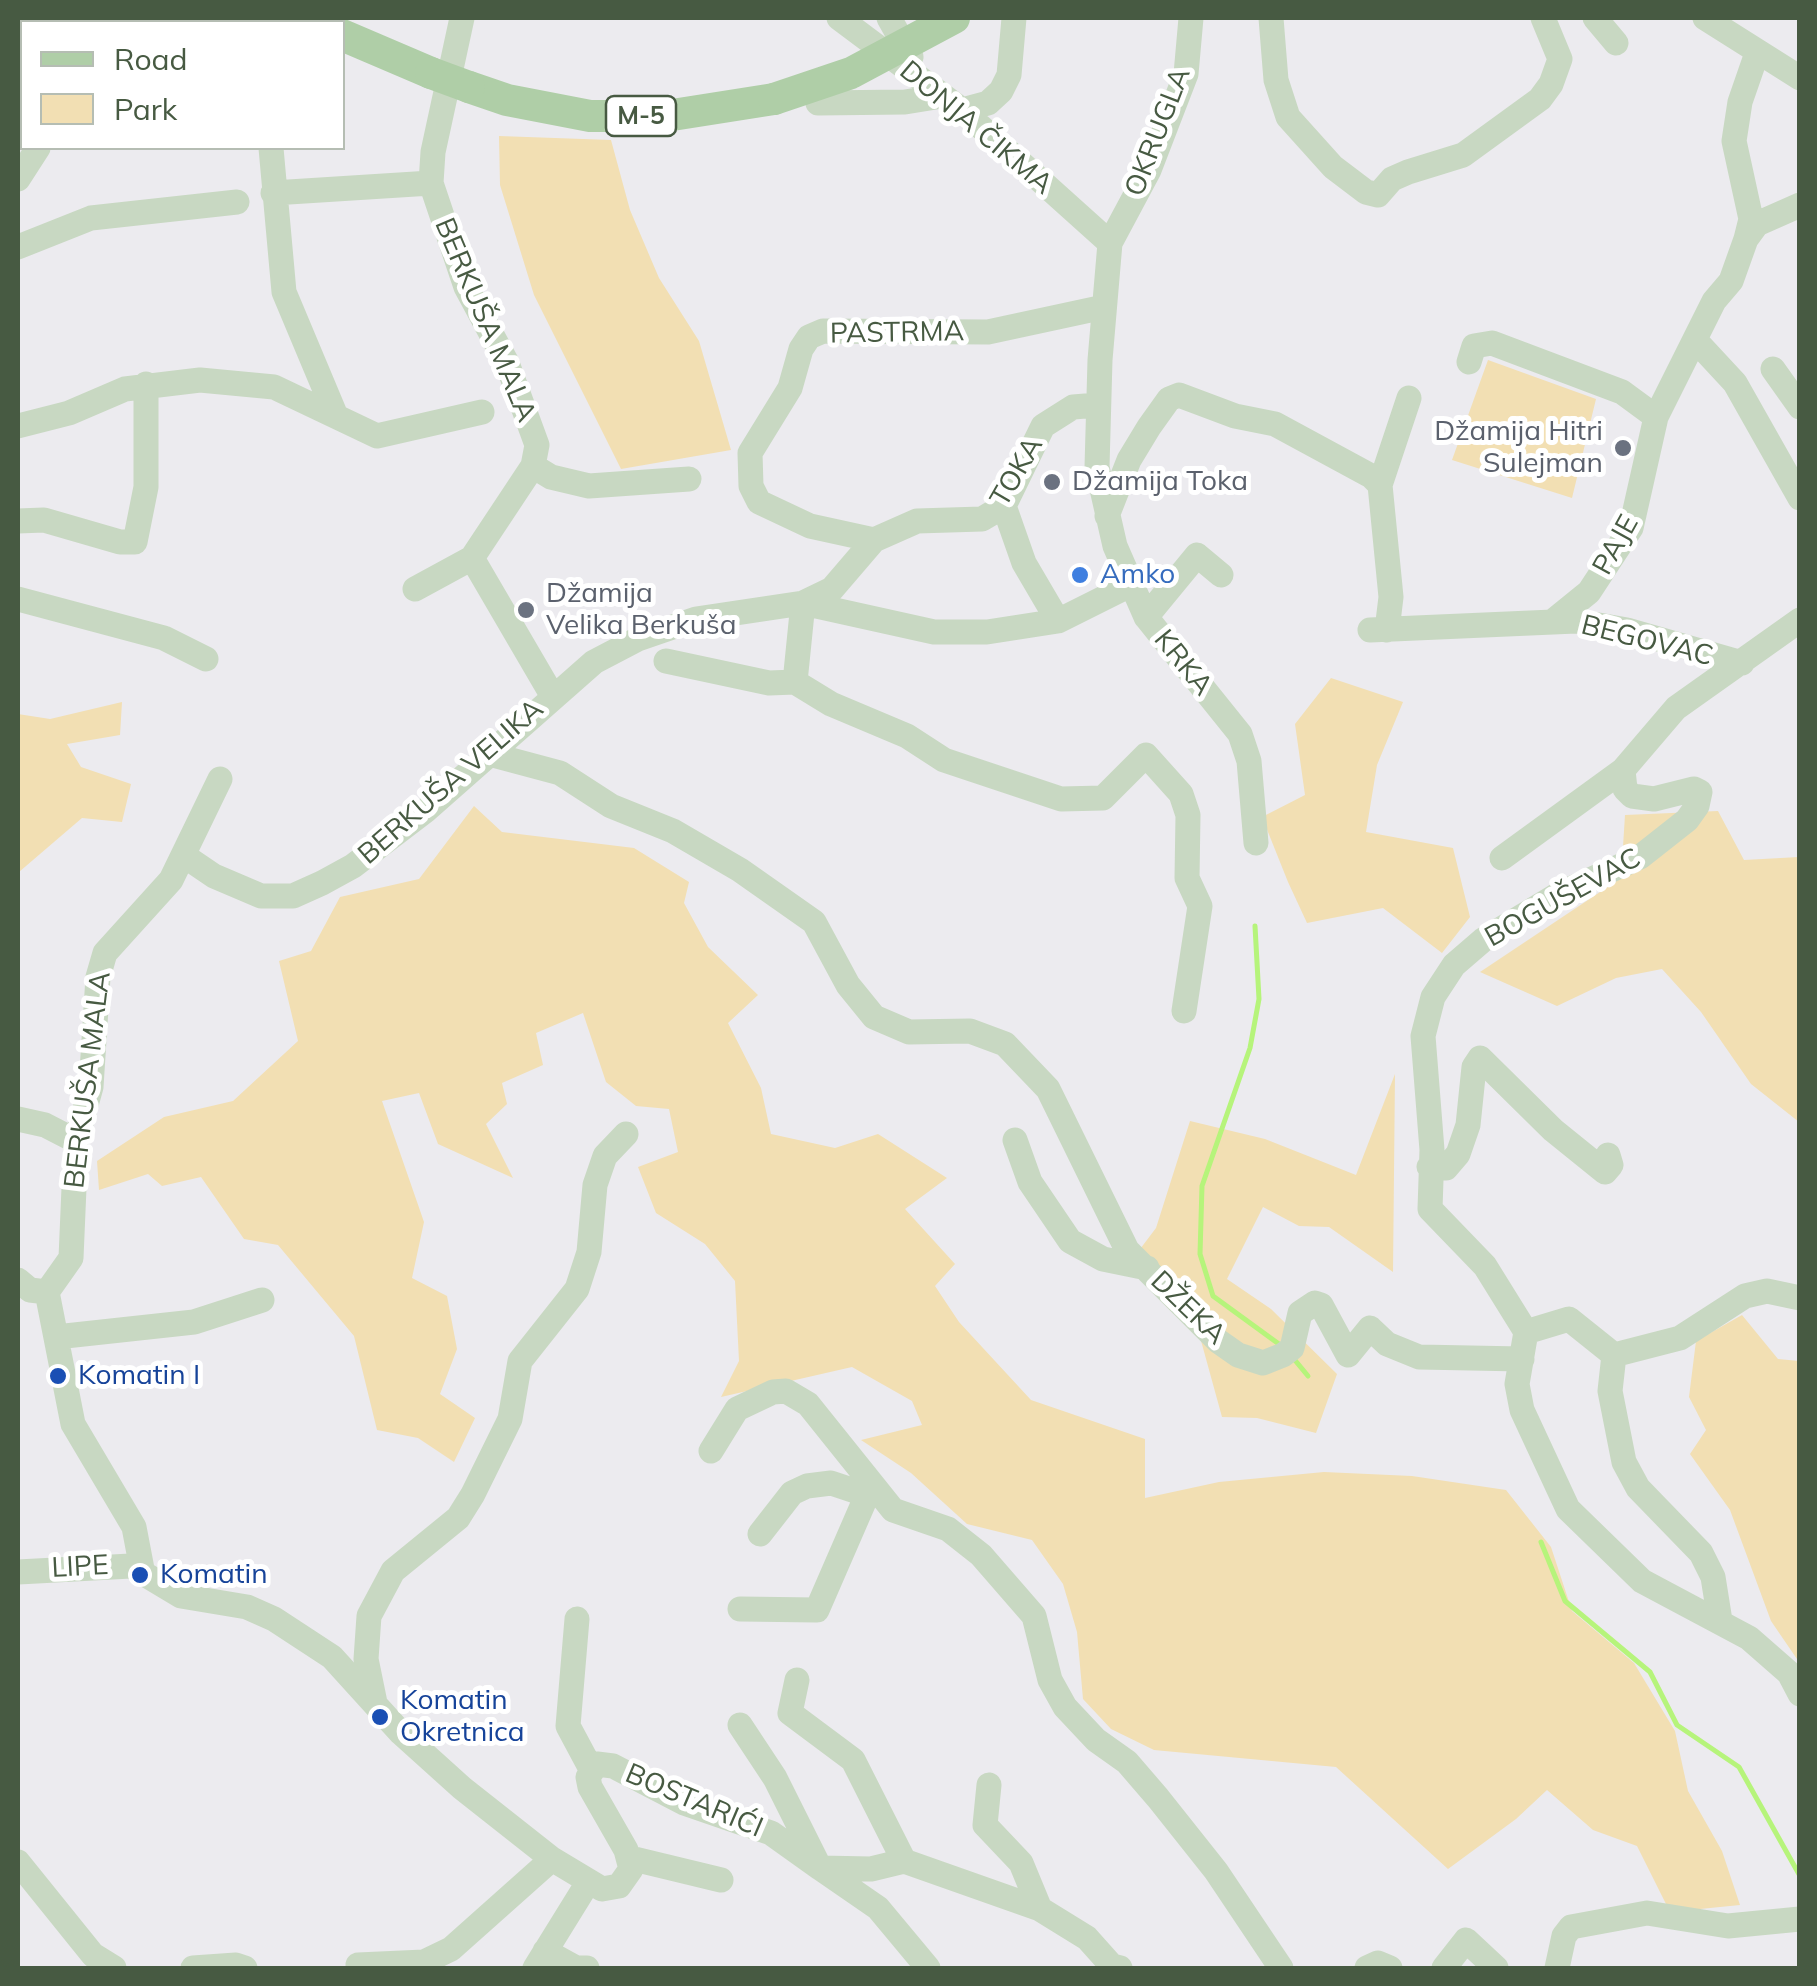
<!DOCTYPE html>
<html>
<head>
<meta charset="utf-8">
<style>
	body { margin:0 }
	#map { position:relative; width:1817px; height:1986px; overflow:hidden; background:#ecebef; font-family:Mulish,sans-serif }
	canvas { display:block }
	.frame { position:absolute; inset:0; border:20px solid #475a42; pointer-events:none }
	.legend { position:absolute; left:20px; top:20px; width:325px; height:130px; box-sizing:border-box; background:#fff; border:2px solid #b5bdb3; margin:0; padding:12px 18px; list-style:none; font-size:30px; color:#475a42 }
	.legend li { display:flex; align-items:center; gap:20px; height:50px }
	.legend b { width:50px; border:2px solid #b5bdb3 }
</style>
</head>
<body>
<div id="map">
<canvas width="1817" height="1986"></canvas>
<div class="frame"></div>
<ul class="legend">
<li><b style="height:12px;background:#afcea7"></b>Road</li>
<li><b style="height:28px;background:#f2dfb3"></b>Park</li>
</ul>
</div>
<script>
const context = document.querySelector('canvas').getContext('2d');
context.lineJoin = 'round';
function fillPath(path, color) { context.fillStyle = color; context.fill(path, 'evenodd'); }
const poly = rows => new Path2D(rows.map(r => 'M' + r).join(''));
function strokePath(path, color, width, dash) { context.strokeStyle = color; context.lineWidth = width; context.lineCap = dash ? 'butt' : 'round'; context.setLineDash(dash || []); context.stroke(path); }
function label(font, color, halo, rows, align = 'center') {
  context.font = font + ' Mulish,sans-serif'; context.lineWidth = 10; context.setLineDash([]); context.textBaseline = 'middle'; context.strokeStyle = halo; context.fillStyle = color; for (const [text, x, y, turn = 0] of rows) {
    context.save(); context.translate(x, y); context.rotate((+turn || 0) * Math.PI / 180); context.textAlign = isNaN(turn) ? turn : align; if (halo) context.strokeText(text, 0, 0); context.fillText(text, 0, 0); context.restore();
  }
}
fillPath(poly([
	[499,136,611,140,630,210,659,278,699,341,731,450,621,469,534,295,500,185],
	[1488,360,1596,399,1572,498,1452,460],
	[1331,678,1403,702,1377,765,1366,832,1453,848,1470,917,1442,953,1383,908,1307,923,1288,882,1262,817,1305,795,1295,724],
	[122,702,120,735,67,744,81,767,131,784,122,822,82,818,19,872,18,879,18,714,50,719],
	[474,806,502,832,634,848,689,882,684,903,708,947,758,995,728,1023,761,1088,771,1134,835,1148,878,1134,947,1178,905,1209,955,1264,935,1286,959,1322,1031,1400,1145,1439,1145,1498,1219,1482,1324,1472,1412,1476,1506,1490,1551,1547,1572,1611,1634,1663,1675,1731,1688,1791,1722,1851,1740,1905,1670,1912,1637,1846,1593,1830,1547,1790,1516,1819,1448,1869,1336,1767,1154,1750,1111,1729,1083,1699,1077,1632,1063,1584,1032,1540,967,1524,911,1473,861,1440,922,1425,912,1401,852,1367,721,1397,739,1361,735,1281,705,1244,656,1213,638,1167,678,1152,669,1109,636,1106,606,1082,583,1013,536,1033,543,1065,502,1083,507,1104,486,1124,513,1178,438,1144,419,1093,382,1101,424,1222,412,1278,447,1296,457,1349,440,1394,475,1418,454,1462,418,1438,377,1430,354,1336,278,1245,244,1239,201,1177,162,1186,148,1174,99,1190,97,1161,164,1117,233,1101,298,1041,279,961,311,951,340,897,419,879],
	[1718,811,1744,860,1799,857,1799,1122,1751,1084,1701,1012,1662,969,1616,978,1557,1006,1480,972,1621,878,1625,815],
	[1395,1074,1393,1272,1329,1227,1299,1226,1263,1207,1227,1279,1271,1309,1337,1374,1316,1433,1257,1418,1222,1417,1192,1308,1128,1265,1156,1228,1190,1121,1265,1139,1356,1175],
	[1742,1315,1778,1359,1799,1361,1799,1662,1771,1621,1730,1510,1690,1454,1706,1430,1689,1397,1696,1341]
]), '#f2dfb3');
strokePath(poly([
	[1255,926,1259,999,1250,1048,1202,1186,1200,1254,1213,1296,1283,1347],
	[1294,1359,1308,1376],
	[1541,1542,1565,1601,1650,1672,1677,1725,1739,1767,1800,1876]
]), '#b6f47b', 5);
strokePath(poly([
	[264,18,265,22],
	[839,18,962,110,1110,243],
	[889,18,911,57],
	[1191,18,1186,74,1149,170,1110,243,1100,360,1097,467,1115,546,1146,617,1240,734,1249,761,1256,843],
	[1271,18,1276,80,1288,117,1333,167,1366,192,1378,195,1392,179,1408,172,1463,155,1540,99,1551,84,1560,59,1543,18],
	[1595,18,1616,43],
	[1705,18,1800,78],
	[113,22,115,18],
	[18,58,22,61],
	[818,103,905,102,942,96],
	[962,110,988,103,1001,91,1009,75,1014,18],
	[271,148,284,292,336,416],
	[18,179,38,148],
	[273,193,431,183],
	[1746,239,1751,219,1734,141,1740,102,1757,53],
	[18,247,91,218,237,202],
	[1696,341,1735,383,1800,498],
	[1469,362,1474,346,1492,343,1622,392,1656,417],
	[1773,369,1800,407],
	[1098,405,1073,407,1043,426,1004,506,982,519,917,521,874,540,810,526,759,502,751,486,750,453,790,388,801,349,809,337,823,331,988,332,1104,307],
	[18,426,69,413,125,389,200,380,274,387,377,436,482,412],
	[533,466,551,477,589,486,689,479],
	[1004,506,1024,563,1058,621],
	[1107,516,1129,460,1149,427,1169,399,1179,395,1235,416,1275,424,1371,476,1380,485],
	[18,521,44,520,120,542,135,542,146,487,146,384],
	[472,558,552,695],
	[415,589,472,558,533,466,537,445,507,363,466,287,431,183,433,152,462,18],
	[18,599,164,638,206,659],
	[1146,617,1197,555,1221,575],
	[1552,622,1589,592,1631,528,1656,417,1714,301,1731,281,1746,239,1757,224,1800,205],
	[1370,630,1576,621,1627,630,1742,663],
	[1387,630,1391,597,1380,485,1409,398],
	[666,661,769,683,795,682,831,704,907,736,944,760,1061,799,1103,798,1146,755,1181,794,1188,815,1187,878,1200,906,1184,1011],
	[795,682,803,603,934,632,987,632,1058,621,1130,585],
	[489,754,560,773,611,806,673,831,740,870,814,922,848,985,874,1017,909,1032,970,1031,1005,1044,1048,1089,1127,1250,1218,1341,1238,1355,1263,1363,1283,1355,1292,1348,1300,1313,1315,1303,1321,1305,1348,1355,1370,1328,1387,1344,1419,1357,1522,1359],
	[1623,770,1625,789,1632,796,1654,799,1694,789,1700,792,1697,806,1687,820,1640,857,1559,894,1483,940,1454,965,1433,997,1423,1036,1432,1150,1430,1209,1485,1266,1526,1332,1517,1384,1522,1410,1568,1509,1642,1581,1749,1638,1789,1673,1800,1694],
	[186,857,214,876,261,896,293,896,322,883,353,866,425,811,594,662,638,639,696,619,803,603,832,589,874,540],
	[1502,858,1623,770,1676,708,1800,620],
	[18,1119,45,1125,76,1141],
	[1015,1140,1030,1182,1070,1241,1103,1259,1147,1268],
	[1429,1167,1446,1168,1458,1154,1468,1125,1474,1067,1480,1058,1553,1130,1605,1172,1611,1165,1608,1155],
	[18,1280,30,1290,47,1292],
	[47,1292,71,1258,76,1141,91,1087,98,977,105,953,171,880,220,779],
	[47,1292,73,1424,134,1527,142,1569],
	[1526,1332,1569,1319,1614,1355,1680,1338,1745,1296,1767,1291,1800,1298],
	[56,1337,194,1322,262,1300],
	[1614,1355,1610,1391,1624,1462,1638,1488,1701,1553,1713,1577,1720,1621],
	[711,1451,737,1409,773,1392,786,1391,808,1404,893,1510,948,1529,981,1555,1034,1616,1050,1680,1065,1707,1096,1740,1127,1762,1158,1798,1216,1871,1281,1968],
	[760,1534,792,1493,807,1486,831,1483,867,1495,872,1485],
	[18,1572,131,1566,181,1596,247,1607,274,1619,332,1657,401,1733,462,1788,552,1859,602,1889,619,1886,631,1869,626,1850,590,1787,588,1777,597,1764,613,1766,684,1803,771,1833,820,1868,871,1869,904,1861,1040,1909,1087,1938,1112,1966,1120,1968],
	[740,1609,817,1610,867,1495],
	[577,1619,568,1726,591,1769],
	[797,1680,790,1713,853,1760,904,1861],
	[375,1703,366,1659,369,1616,393,1571,458,1518,473,1494,510,1419,520,1361,577,1289,589,1252,595,1185,605,1156,626,1134],
	[740,1725,775,1778,820,1868,878,1908,928,1968],
	[989,1785,985,1825,1021,1863,1040,1909],
	[630,1858,721,1880],
	[18,1862,93,1955,114,1968],
	[545,1951,576,1968,587,1968],
	[358,1965,424,1962,451,1949,552,1859],
	[193,1968,236,1965,245,1968],
	[535,1968,587,1884],
	[1367,1968,1378,1963,1390,1968],
	[1444,1968,1466,1940,1496,1968],
	[1557,1968,1564,1936,1571,1927,1647,1913,1728,1926,1800,1919]
]), '#c8d8c2', 25);
strokePath(poly([
	[311,18,320,22],
	[342,35,431,73],
	[469,87,507,100,590,116,666,116,774,99]
]), '#afcea7', 32);
strokePath(poly([
	[431,73,469,87],
	[774,99,851,73,954,18]
]), '#afcea7', 32);
for (const [x, y, r, color] of [
	[1623,448,10,"#6b7280"],
	[1052,482,10,"#6b7280"],
	[1080,575,10,"#3f7fe0"],
	[526,610,10,"#6b7280"],
	[58,1376,10,"#1a4fb4"],
	[140,1575,10,"#1a4fb4"],
	[380,1717,10,"#1a4fb4"]
]) { const dot = new Path2D(); dot.arc(x, y, r, 0, 2 * Math.PI); context.fillStyle = color; context.fill(dot); strokePath(dot, '#fff', 4); }
for (const [x, y, w] of [
	[641,116,70]
]) { const box = new Path2D(); box.roundRect(x - w / 2, y - 20, w, 40, 8); context.fillStyle = '#fff'; context.fill(box); strokePath(box, '#475a42', 2.5); }
label('bold 25px', '#475a42', null, [
	["M-5",641,116]
]);
label('28px', '#475a42', '#fff', [
	["DONJA ČIKMA",976,128,40],
	["OKRUGLA",1158,132,-69],
	["BERKUŠA MALA",485,320,67],
	["PASTRMA",897,333,-1],
	["TOKA",1017,472,-60],
	["PAJE",1616,545,-61],
	["BEGOVAC",1647,641,14],
	["KRKA",1183,663,51],
	["BERKUŠA VELIKA",451,782,-41],
	["BOGUŠEVAC",1563,898,-29],
	["BERKUŠA MALA",88,1080,-83],
	["DŽEKA",1188,1308,44],
	["LIPE",80,1567,-3],
	["BOSTARIĆI",694,1801,23]
]);
label('28px', '#5b616d', '#fff', [
	["Džamija Hitri",1603,432,"right"],
	["Sulejman",1603,464,"right"],
	["Džamija Toka",1072,482],
	["Džamija",546,594],
	["Velika Berkuša",546,626]
], 'left');
label('28px', '#366cbe', '#fff', [
	["Amko",1100,575]
], 'left');
label('28px', '#164399', '#fff', [
	["Komatin I",78,1376],
	["Komatin",160,1575],
	["Komatin",400,1701],
	["Okretnica",400,1733]
], 'left');
</script>
</body>
</html>
